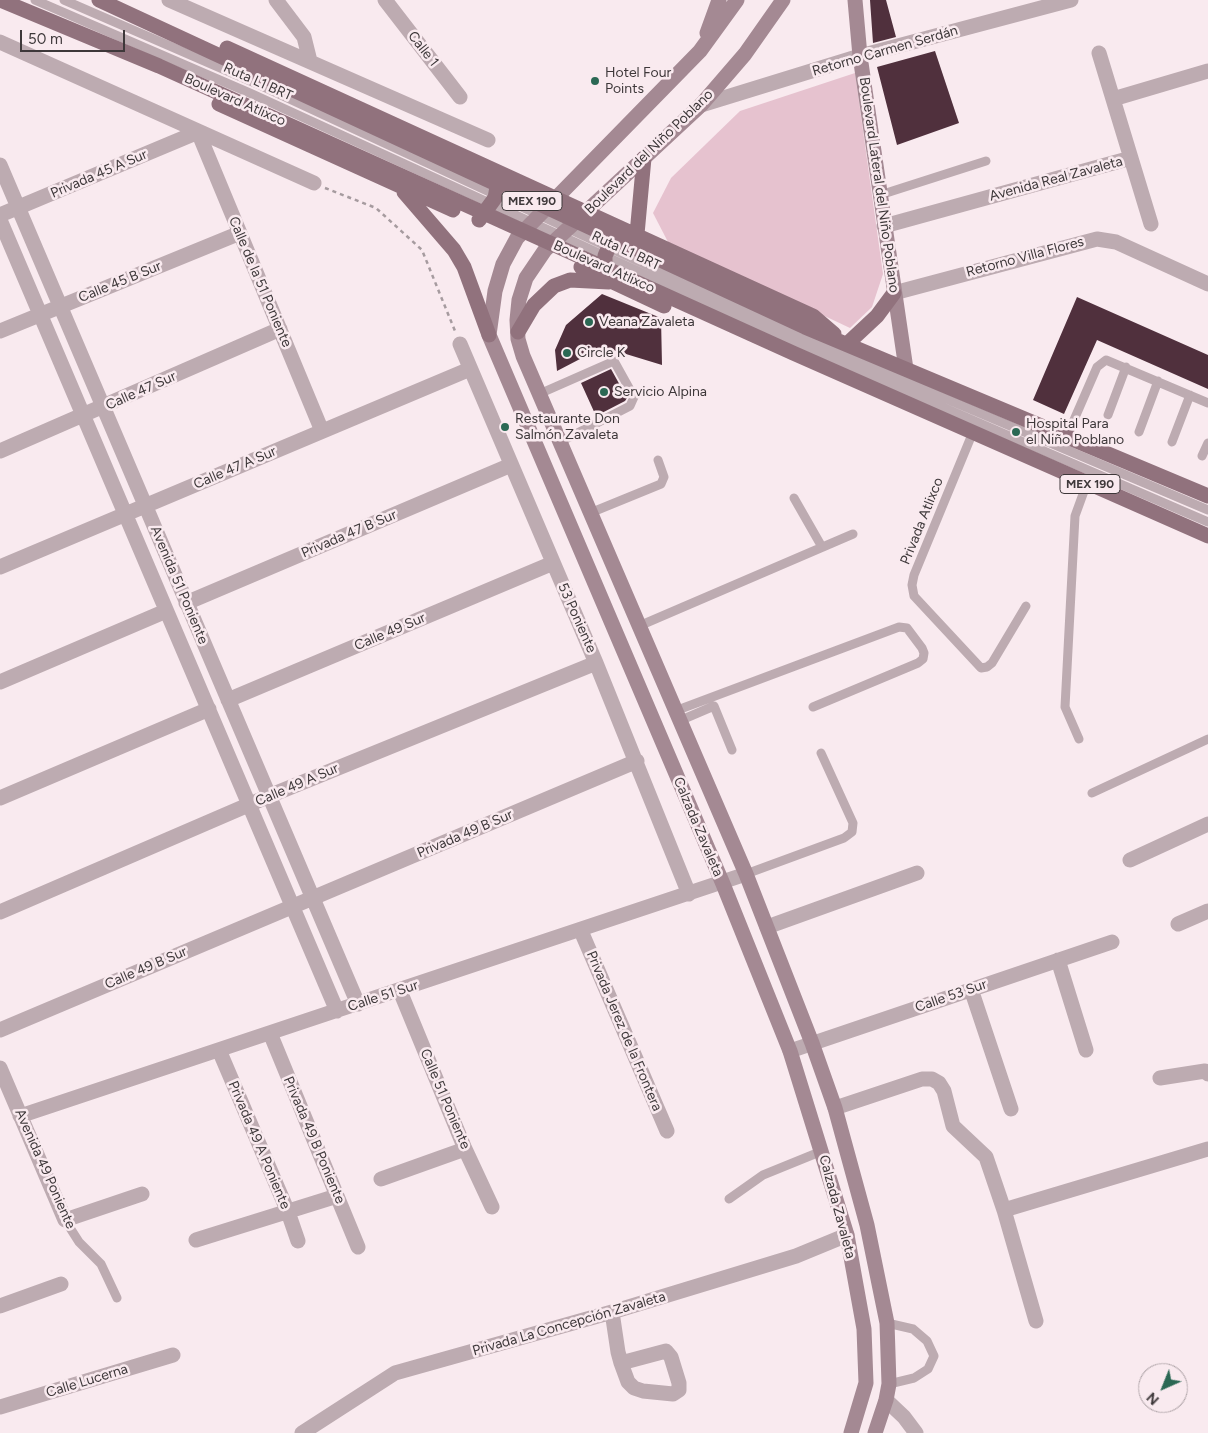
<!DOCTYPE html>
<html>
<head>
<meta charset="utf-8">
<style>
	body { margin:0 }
	#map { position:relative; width:1208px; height:1433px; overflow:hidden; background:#f9eaef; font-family:Figtree,sans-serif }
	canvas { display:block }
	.north { position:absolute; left:1138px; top:1363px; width:50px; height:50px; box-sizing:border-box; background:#f9eaef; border:1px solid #aea3a7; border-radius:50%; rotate:224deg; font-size:14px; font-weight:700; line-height:20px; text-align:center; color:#3e383a }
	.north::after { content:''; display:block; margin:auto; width:18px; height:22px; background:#2b6854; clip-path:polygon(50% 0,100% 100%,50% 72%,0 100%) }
	.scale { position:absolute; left:20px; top:30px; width:105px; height:22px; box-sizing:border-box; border:2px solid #3e383a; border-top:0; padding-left:6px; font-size:15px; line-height:18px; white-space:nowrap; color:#3e383a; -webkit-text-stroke:4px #f9eaef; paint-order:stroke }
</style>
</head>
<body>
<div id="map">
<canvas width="1208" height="1433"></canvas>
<div class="north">N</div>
<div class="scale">50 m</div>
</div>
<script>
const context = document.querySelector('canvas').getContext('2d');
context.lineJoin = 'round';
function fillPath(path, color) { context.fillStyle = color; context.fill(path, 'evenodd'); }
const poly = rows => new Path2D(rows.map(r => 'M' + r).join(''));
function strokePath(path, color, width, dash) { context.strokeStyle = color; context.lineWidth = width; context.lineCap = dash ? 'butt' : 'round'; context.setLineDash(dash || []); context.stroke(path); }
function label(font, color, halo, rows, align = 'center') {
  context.font = font + ' Figtree,sans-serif'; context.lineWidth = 5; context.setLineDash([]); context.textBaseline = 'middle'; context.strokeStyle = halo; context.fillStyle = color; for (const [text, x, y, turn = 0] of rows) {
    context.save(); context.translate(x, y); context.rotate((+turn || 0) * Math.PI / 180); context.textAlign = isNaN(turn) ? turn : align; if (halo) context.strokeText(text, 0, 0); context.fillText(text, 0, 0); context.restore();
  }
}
fillPath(poly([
	[855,73,883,274,872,307,850,328,668,242,653,213,671,178,740,111]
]), '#e6c2cf');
fillPath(poly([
	[870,0,886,0,896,37,873,43],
	[935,51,959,123,897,145,877,67],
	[602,294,661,318,662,365,603,347,557,371,555,350,566,325],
	[1077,297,1208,355,1208,389,1097,340,1064,414,1033,400],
	[611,369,627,398,625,401,596,416,581,383]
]), '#50303d');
strokePath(poly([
	[325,188,376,208,422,250,455,331]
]), '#a69b9f', 2.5, [4, 4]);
strokePath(poly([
	[35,0,252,94,797,344,1208,522],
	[64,0,255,83,801,337,1208,510],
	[880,195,986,161],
	[539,394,614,361,634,397,630,406,560,442],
	[1108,415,1126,367],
	[973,432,914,575,912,585,914,596,981,668,987,667,992,663,1026,606],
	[1139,432,1158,381],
	[1067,436,1097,367,1106,360,1208,403],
	[1172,442,1190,395],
	[1202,456,1208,443],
	[794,498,822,547],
	[590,513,661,484,664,477,658,460],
	[639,626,853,534],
	[675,711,899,627,907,628,922,648,924,653,923,659,918,663,813,707],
	[679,721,714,706,732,750],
	[1079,739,1065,707,1075,516,1087,483],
	[1092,793,1208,739],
	[746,874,844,838,852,832,853,823,821,753],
	[729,1199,763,1175,822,1151],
	[65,1220,79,1242,101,1264,117,1298],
	[887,1323,913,1329,927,1341,934,1356,928,1369,914,1378,889,1384]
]), '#bdabb1', 9);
strokePath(poly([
	[169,0,488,140],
	[276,0,304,37,310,61],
	[385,0,460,97],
	[0,42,314,183],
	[1099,53,1151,224],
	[1113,99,1208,71],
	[701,105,860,56,1071,0],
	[0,165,358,1004],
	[0,215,198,132,322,431],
	[0,220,337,1011],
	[884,226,1131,158],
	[894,293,1097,239,1116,242,1208,284],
	[0,331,240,233],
	[460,344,596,663,689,894],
	[0,451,280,329],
	[0,567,470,369],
	[186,603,511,465],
	[0,682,166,611],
	[228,700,553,563],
	[0,798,209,709],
	[1130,860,1208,824],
	[0,912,269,796,596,663],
	[1178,924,1208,911],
	[767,927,917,873],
	[581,931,667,1131],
	[1058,960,1086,1050],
	[971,989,1011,1109],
	[400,991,465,1149,492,1207],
	[0,1030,637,761],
	[270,1033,358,1247],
	[219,1050,288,1212,298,1241],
	[790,1051,1112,942],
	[0,1068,65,1220,142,1194],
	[1160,1078,1205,1071,1208,1074],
	[835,1108,922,1079,932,1079,939,1083,944,1091,953,1126,986,1157,1004,1210,1208,1149],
	[20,1116,746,874],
	[381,1179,465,1149],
	[1004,1210,1036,1321],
	[196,1240,337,1196],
	[0,1306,61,1284],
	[612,1312,618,1352,621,1363,628,1382,634,1388,643,1391,673,1394,679,1390,679,1383,671,1357,666,1351,621,1363],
	[886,1400,904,1417,916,1433],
	[0,1407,173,1355],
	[302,1433,395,1373,612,1312,796,1256,847,1235]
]), '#bdabb1', 15);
strokePath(poly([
	[737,0,700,51,517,238,503,264,495,291,489,335,723,884,790,1051,847,1235,864,1329,866,1383,851,1433],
	[783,0,745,54,701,105,545,250,526,278,519,300,517,320,518,339,523,356,746,874,812,1043,835,1108,867,1225,887,1323,889,1384,886,1400,875,1433],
	[855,0,860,56,906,369],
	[707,33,719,0]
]), '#a48993', 15);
strokePath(poly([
	[0,0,159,66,793,353,1208,536],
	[99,0,805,327,1208,496],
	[227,48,813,316,834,334],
	[219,104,453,210],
	[404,192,454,250,464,267,489,335],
	[479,220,495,198,499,176],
	[637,234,644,158],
	[581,267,664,306],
	[518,332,534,305,554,286,570,280,609,282,605,269,605,256,610,244,623,236],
	[847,344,877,316,894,293]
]), '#91727d', 15);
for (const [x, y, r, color] of [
	[595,81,5,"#2b6854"],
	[589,322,5,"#2b6854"],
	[567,353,5,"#2b6854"],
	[604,392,5,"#2b6854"],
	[505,427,5,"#2b6854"],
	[1016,432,5,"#2b6854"]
]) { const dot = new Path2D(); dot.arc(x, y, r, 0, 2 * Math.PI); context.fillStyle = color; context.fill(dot); strokePath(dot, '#f9eaef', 2); }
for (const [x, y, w] of [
	[532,201,60],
	[1090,484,60]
]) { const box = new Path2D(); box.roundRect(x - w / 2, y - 9.5, w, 19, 4); context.fillStyle = '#f9eaef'; context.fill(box); strokePath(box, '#3e383a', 1); }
label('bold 12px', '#3e383a', null, [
	["MEX 190",532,201],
	["MEX 190",1090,484]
]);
label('14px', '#3e383a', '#f9eaef', [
	["Calle 1",423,49,52],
	["Retorno Carmen Serdán",885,51,-16],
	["Ruta L1 BRT",258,82,24],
	["Boulevard Atlixco",235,100,24],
	["Boulevard del Niño Poblano",649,152,-44],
	["Privada 45 A Sur",99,174,-23],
	["Avenida Real Zavaleta",1056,179,-15],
	["Boulevard Lateral del Niño Poblano",879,185,82],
	["Ruta L1 BRT",626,251,25],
	["Retorno Villa Flores",1025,257,-15],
	["Boulevard Atlixco",604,267,24],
	["Calle 45 B Sur",120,282,-22],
	["Calle de la 51 Poniente",260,282,67],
	["Calle 47 Sur",141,391,-24],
	["Calle 47 A Sur",235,468,-23],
	["Privada Atlixco",922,521,-68],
	["Privada 47 B Sur",349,534,-23],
	["Avenida 51 Poniente",179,585,67],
	["53 Poniente",577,618,66],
	["Calle 49 Sur",390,632,-23],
	["Calle 49 A Sur",297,785,-23],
	["Calzada Zavaleta",698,827,67],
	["Privada 49 B Sur",465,834,-23],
	["Calle 49 B Sur",146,968,-23],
	["Calle 51 Sur",383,996,-18],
	["Calle 53 Sur",951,996,-19],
	["Privada Jerez de la Frontera",624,1031,67],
	["Calle 51 Poniente",445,1099,67],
	["Privada 49 B Poniente",314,1140,67],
	["Privada 49 A Poniente",259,1145,67],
	["Avenida 49 Poniente",45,1169,66],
	["Calzada Zavaleta",837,1207,75],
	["Privada La Concepción Zavaleta",569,1324,-16],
	["Calle Lucerna",87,1381,-17]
]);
label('14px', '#3e383a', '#f9eaef', [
	["Hotel Four",605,73],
	["Points",605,89],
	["Veana Zavaleta",599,322],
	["Circle K",577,353],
	["Servicio Alpina",614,392],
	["Restaurante Don",515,419],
	["Salmón Zavaleta",515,435],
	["Hospital Para",1026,424],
	["el Niño Poblano",1026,440]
], 'left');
</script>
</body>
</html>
